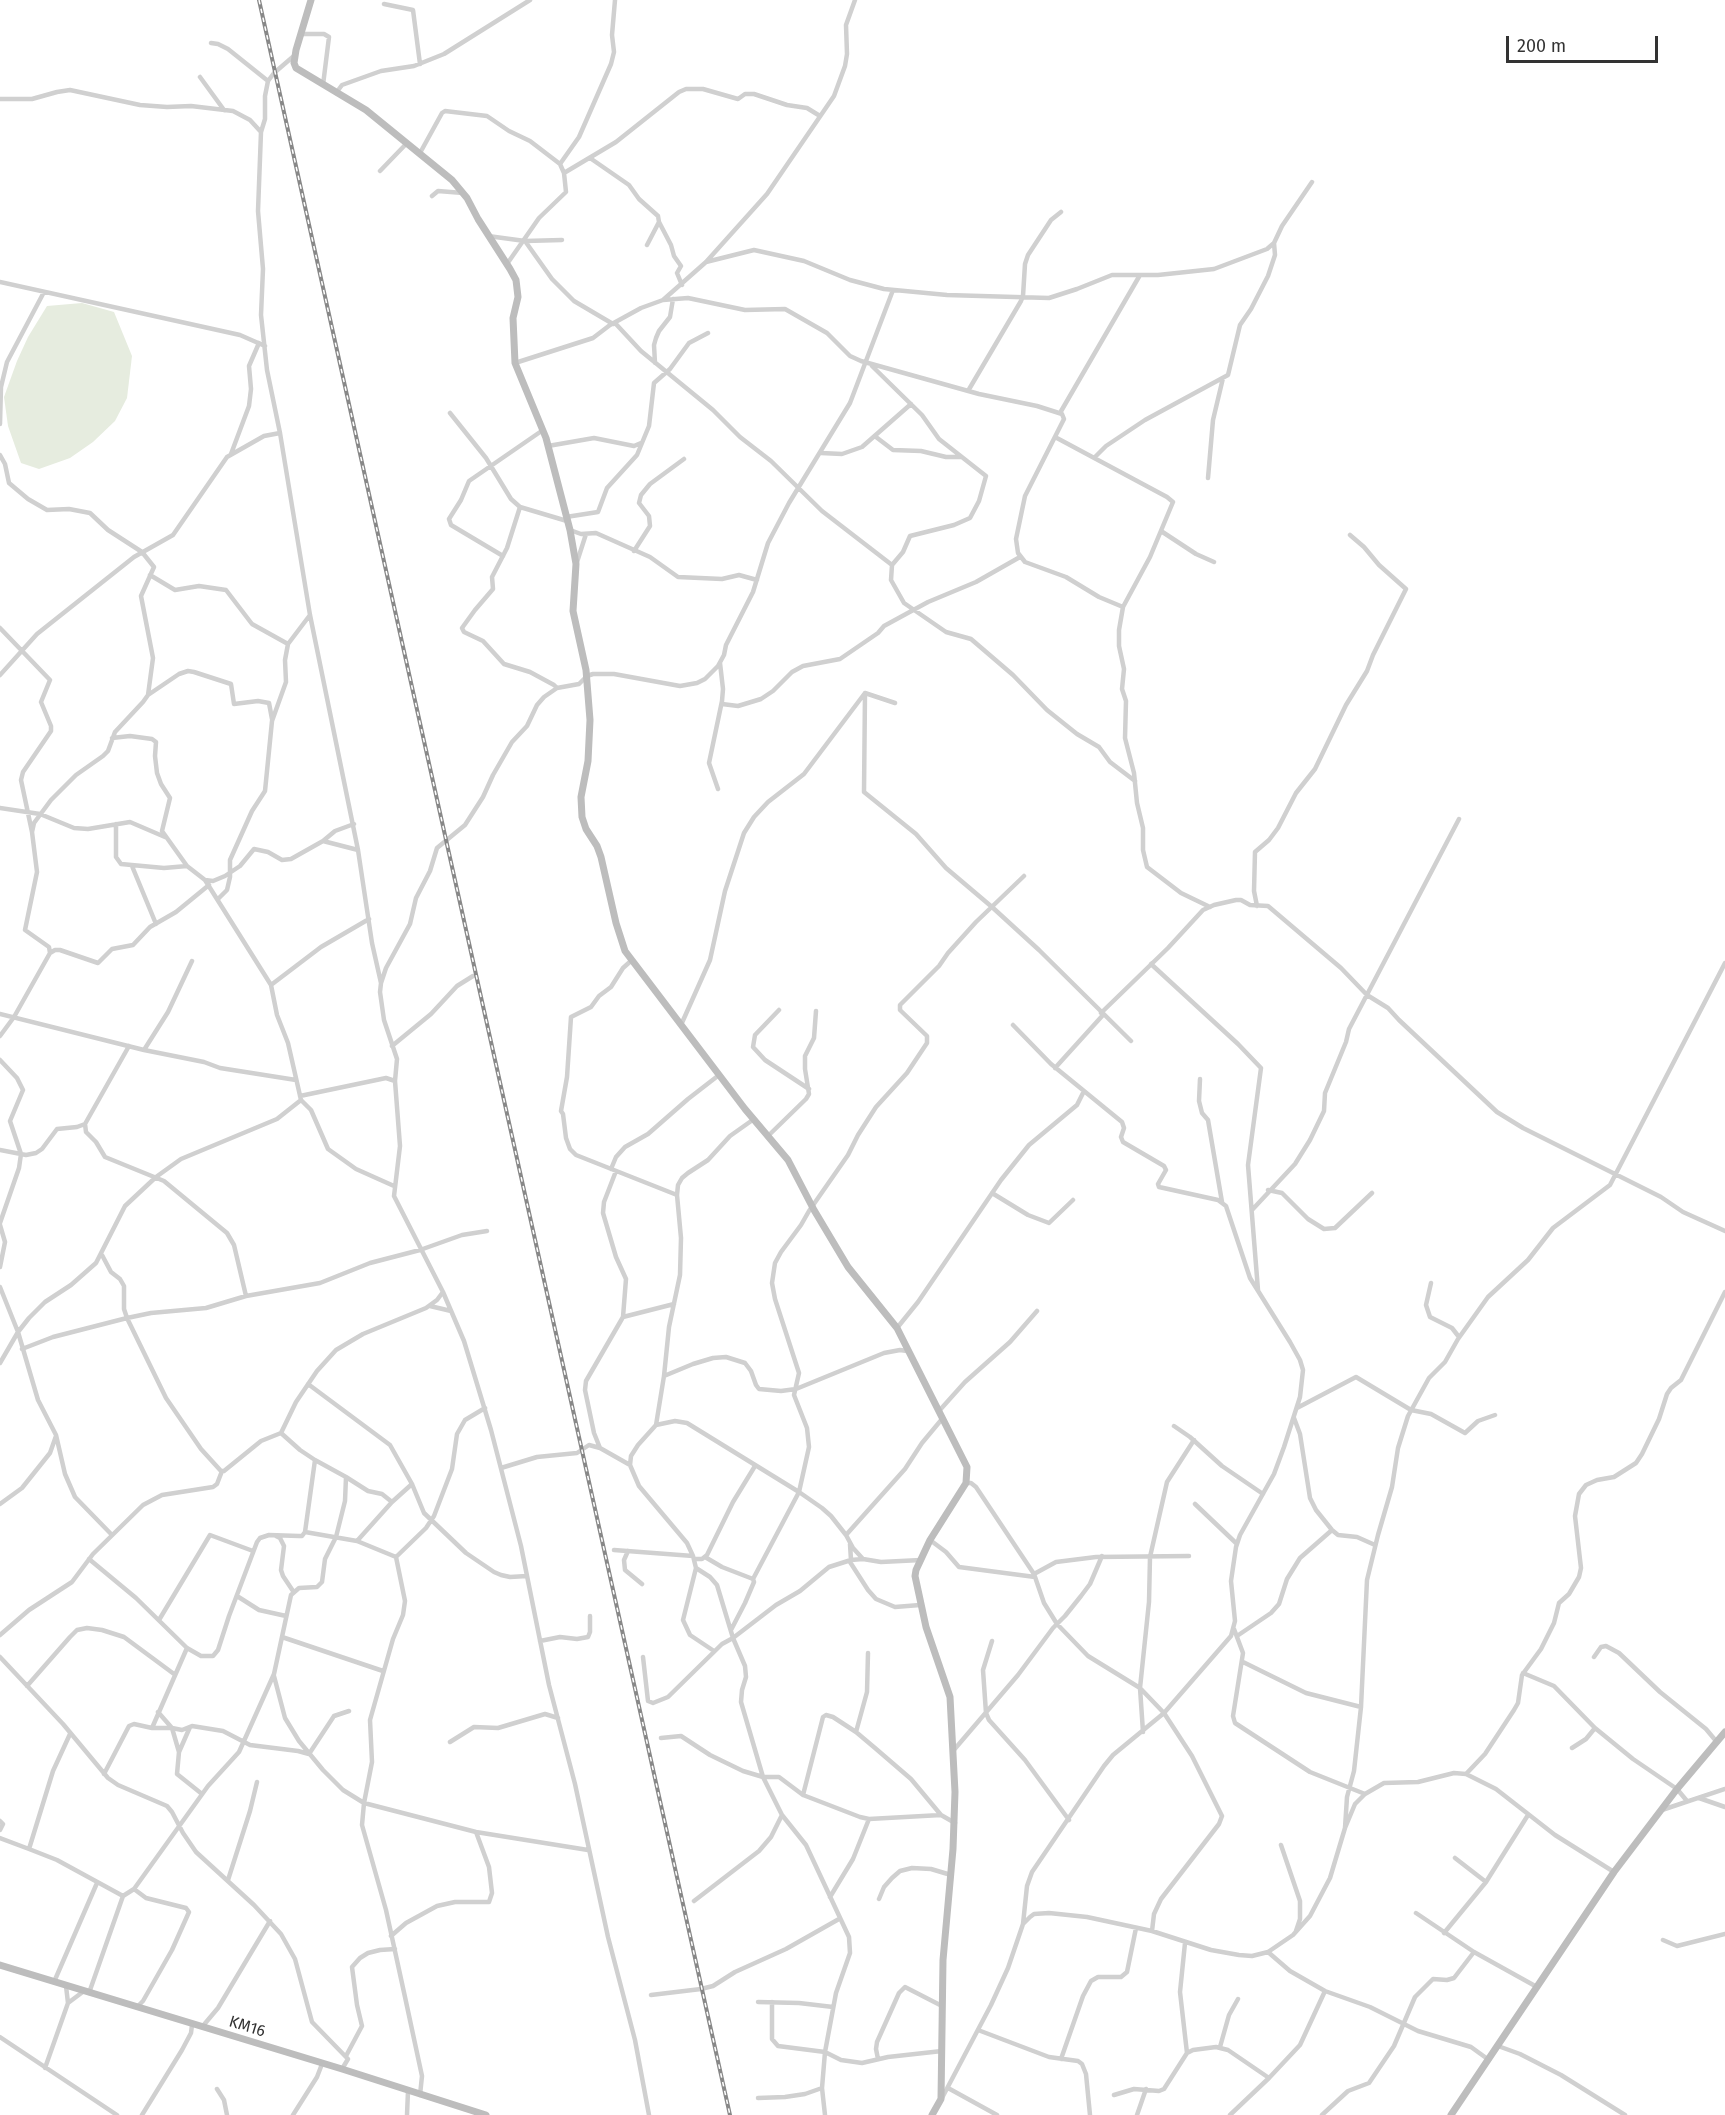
<!DOCTYPE html>
<html>
<head>
<meta charset="utf-8">
<style>
	body { margin:0 }
	#map { position:relative; width:1725px; height:2115px; overflow:hidden; background:#fff; font-family:"Fira Sans",sans-serif }
	canvas { display:block }
	.scale { position:absolute; left:1506px; top:36px; width:152px; height:27px; box-sizing:border-box; border:3px solid #333; border-top:0; padding-left:8px; font-size:18px; line-height:21px; white-space:nowrap; color:#333; -webkit-text-stroke:4px #fff; paint-order:stroke }
</style>
</head>
<body>
<div id="map">
<canvas width="1725" height="2115"></canvas>
<div class="scale">200 m</div>
</div>
<script>
const context = document.querySelector('canvas').getContext('2d');
context.lineJoin = 'round';
function fillPath(path, color) { context.fillStyle = color; context.fill(path, 'evenodd'); }
const poly = rows => new Path2D(rows.map(r => 'M' + r).join(''));
function strokePath(path, color, width, dash) { context.strokeStyle = color; context.lineWidth = width; context.lineCap = dash ? 'butt' : 'round'; context.setLineDash(dash || []); context.stroke(path); }
function label(font, color, halo, rows, align = 'center') {
  context.font = font + ' "Fira Sans",sans-serif'; context.lineWidth = 6; context.setLineDash([]); context.textBaseline = 'middle'; context.strokeStyle = halo; context.fillStyle = color; for (const [text, x, y, turn = 0] of rows) {
    context.save(); context.translate(x, y); context.rotate((+turn || 0) * Math.PI / 180); context.textAlign = isNaN(turn) ? turn : align; if (halo) context.strokeText(text, 0, 0); context.fillText(text, 0, 0); context.restore();
  }
}
fillPath(poly([
	[82,303,114,312,132,356,127,398,115,421,93,442,70,458,39,469,21,463,8,426,4,397,17,361,28,337,47,306]
]), '#e6ecdf');
strokePath(poly([
	[384,4,413,10,420,64],
	[301,34,324,34,329,37,323,85],
	[211,43,218,44,228,49,268,81],
	[200,77,224,110],
	[336,93,342,85,381,71,414,66,444,54,530,0],
	[0,99,32,99,57,92,70,90,140,105,167,107,191,106,233,111,250,120,261,132,258,211,263,269,261,315,267,370,280,433,310,615,358,850,372,943,381,983,380,992,384,1020,397,1059,395,1081,400,1146,394,1196,443,1292,464,1341,491,1430,521,1546,549,1685,575,1784,608,1937,635,2040,649,2115],
	[261,132,265,119,265,96,268,81,274,73,295,55],
	[420,153,442,113,445,111,487,116,509,131,530,141,560,164,564,173,566,192,539,218,507,264],
	[590,158,629,185,639,199,658,216,659,222,671,245,674,256,681,266,677,273,682,285],
	[560,164,579,137,611,64,614,52,612,35,615,0],
	[380,171,407,143],
	[564,173,616,142,679,92,686,89,703,89,738,99,745,94,754,94,787,105,807,108,820,116],
	[432,196,438,191,463,193],
	[488,236,525,241,552,279,574,301,613,324],
	[525,241,562,240],
	[647,245,659,222],
	[706,262,754,250,804,261,850,280,884,289,947,295,1049,298,1077,289,1112,275,1158,275,1214,269,1267,249,1274,243,1282,226,1312,182],
	[0,282,240,335,265,346],
	[663,300,688,298,745,310,785,309,827,333,850,356,861,361,979,394,1037,406,1062,414,1064,419,1025,496,1016,539,1018,553,1025,562,1066,577,1099,597,1123,607],
	[615,323,641,351,713,410,740,437,771,461,822,511,892,565,891,580,904,603,946,632,971,639,1013,675,1047,710,1077,734,1099,747,1110,762,1135,781],
	[515,363,593,338,610,325,641,308,663,300,706,262,767,194,834,96,845,66,847,54,846,25,855,0],
	[655,363,654,345,656,338,659,331,670,317,673,299],
	[872,366,922,415,939,439,986,476,979,501,970,518,954,525,910,536,903,552,892,565],
	[968,391,1021,301,1023,296,1025,264,1028,255,1051,220,1061,212],
	[450,413,486,458,511,499,520,507,567,521],
	[1060,413,1140,275],
	[0,424,1,387,7,362,44,292],
	[876,437,893,450,921,451,946,457,961,457],
	[1055,437,1167,497,1173,502,1150,557,1123,607,1119,630,1119,646,1124,669,1122,689,1126,701,1125,738,1134,773,1137,803,1143,828,1143,850,1147,867,1181,893,1210,907],
	[548,446,594,438,634,446,641,443],
	[821,453,842,454,862,447,911,404],
	[231,454,249,406,251,389,249,366,259,343],
	[0,455,5,464,9,483,28,499,47,510,69,509,90,513,108,530,142,552,154,567,141,596,153,658,148,695,143,702,115,732,108,751,103,756,76,775,51,800,34,823,32,832],
	[1095,457,1106,446,1145,420,1228,375,1240,325,1251,309,1268,276,1275,255,1274,243],
	[1208,478,1213,420,1223,378],
	[520,507,507,548,492,577,493,589,475,610,462,628,464,632,483,641,504,664,530,672,554,685,557,688],
	[566,517,598,512,607,488,637,455,649,426,654,383,670,369,689,343,708,333],
	[570,530,581,534,596,533,650,557,678,577,722,579,739,575,757,580],
	[1161,531,1196,554,1214,562],
	[634,551,650,526,649,516,639,503,641,495,650,484,684,459],
	[503,556,451,525,449,519,461,500,469,481,543,430],
	[577,562,586,534],
	[150,575,175,590,199,586,226,590,252,624,288,644],
	[0,628,50,680,41,702,51,726,51,731,23,772,21,780,32,832,37,872,25,930,49,947,50,953],
	[0,675,37,634,134,557,173,535,227,457,264,436,280,433],
	[865,693,864,792,916,834,946,868,992,907,1039,950,1131,1041],
	[148,695,179,674,188,671,194,672,231,684,234,704,258,701,269,703,272,719],
	[722,704,738,706,761,699,773,691,792,672,803,666,840,659,878,633,884,626,928,602,976,582,1020,557],
	[112,738,130,736,152,739,156,742,155,756,157,773,161,784,170,798,162,831,187,866,205,880,271,985,277,1015,288,1043,301,1100,311,1110,328,1149,356,1169,394,1186],
	[718,789,709,763,722,701,723,689,720,663],
	[0,808,40,814,74,828,88,829,130,822,165,837],
	[116,824,116,857,121,864,164,868,187,866],
	[323,841,358,850],
	[132,866,156,924],
	[205,880,213,881,225,876,240,866,254,849,268,852,282,860,291,859,323,841,335,831,354,824],
	[218,899,227,890,230,877,230,860,252,811,265,791,272,721,286,682,285,660,288,644,310,615],
	[1257,906,1254,891,1255,852,1269,840,1278,828,1296,793,1315,769,1346,705,1367,671,1373,655,1406,589,1379,565,1364,547,1350,535],
	[632,960,623,968,611,987,599,996,591,1007,571,1017,567,1077,561,1111,563,1114,566,1138,570,1149,576,1155,677,1195],
	[1151,964,1238,1044,1261,1068,1248,1165,1258,1290],
	[381,983,386,968,410,924,416,898,430,871,437,848,465,825,483,797,493,775,512,742,527,726,537,705,544,697,557,688,579,684,587,676,593,674,614,674,680,686,697,683,705,679,718,666,724,655,726,645,753,592,768,543,789,503,850,403,893,290],
	[271,985,321,947,369,919],
	[779,1010,755,1035,753,1047,765,1060,809,1089],
	[1101,1013,1168,948,1203,910,1214,905,1236,900,1241,900,1250,905,1268,906,1341,968,1367,995,1388,1008,1399,1020,1497,1112,1523,1128,1661,1197,1683,1212,1725,1231],
	[0,1014,144,1050,204,1062,220,1068,296,1080],
	[681,1025,710,960,725,891,744,833,754,817,768,802,804,774,865,693,895,703],
	[1013,1025,1051,1064,1122,1122,1124,1128,1121,1137,1123,1142,1164,1166,1166,1170,1158,1184,1159,1187,1218,1200,1226,1206,1250,1278,1290,1342,1300,1360,1303,1370,1300,1397,1284,1447,1274,1474,1240,1535,1236,1547,1231,1581,1235,1621,1231,1636,1164,1713,1113,1755,1104,1766,1032,1872,1027,1886,1023,1924],
	[0,1036,14,1017,50,953,55,950,60,950,98,963,112,949,133,945,150,927,176,912,209,885],
	[392,1046,431,1014,457,986,473,976],
	[144,1050,168,1012,192,961],
	[0,1060,17,1078,23,1090,10,1121,21,1154,19,1168,0,1223],
	[1055,1068,1103,1015],
	[1200,1079,1199,1101,1202,1113,1208,1120,1222,1202],
	[300,1096,386,1078,395,1081],
	[85,1124,86,1132,96,1142,105,1157,164,1181,227,1233,234,1245,246,1296],
	[768,1136,806,1099,809,1094,805,1069,805,1056,814,1038,816,1011],
	[0,1150,26,1155,36,1153,42,1149,57,1129,77,1127,85,1124,129,1046],
	[611,1169,616,1157,625,1147,648,1134,688,1099,719,1075],
	[616,1171,604,1202,603,1213,616,1257,626,1279,623,1317,586,1381,585,1390,594,1433,600,1448,630,1465],
	[1268,1190,1282,1193,1308,1219,1324,1229,1335,1228,1372,1193],
	[992,1193,1028,1215,1049,1223,1073,1200],
	[1252,1210,1295,1164,1310,1140,1324,1111,1325,1093,1346,1042,1349,1029,1459,819],
	[0,1225,5,1242,0,1267],
	[102,1255,111,1272,120,1279,124,1286,124,1309,127,1318,166,1398,201,1449,221,1471,224,1471,261,1441,281,1433],
	[1431,1283,1426,1305,1430,1317,1452,1328,1459,1337],
	[0,1287,18,1332,38,1400,56,1435,65,1474,75,1497,112,1535],
	[430,1306,451,1311],
	[623,1317,674,1304],
	[897,1328,918,1302,1001,1180,1029,1145,1077,1105,1084,1091],
	[22,1349,53,1337,127,1318,151,1313,206,1308,246,1296,320,1283,370,1263,420,1250,462,1235,487,1231],
	[0,1363,18,1332,29,1318,45,1302,71,1285,96,1263,125,1206,156,1177,181,1159,277,1119,301,1100],
	[664,1376,693,1364,713,1358,726,1357,745,1363,751,1371,756,1385,759,1389,781,1391,796,1389,884,1353,900,1350,907,1351],
	[308,1384,390,1445,412,1484,424,1513,466,1553,494,1572,501,1575,510,1577,527,1576],
	[1297,1408,1356,1377,1411,1410,1431,1414,1465,1433,1478,1421,1495,1415],
	[939,1411,965,1382,1010,1342,1037,1311],
	[1294,1418,1300,1434,1310,1498,1316,1510,1332,1530,1338,1535,1357,1537,1375,1545],
	[656,1425,664,1376,669,1327,680,1275,681,1238,677,1195,678,1185,682,1178,688,1173,708,1160,730,1136,754,1119],
	[1174,1426,1190,1437,1222,1466,1263,1494],
	[281,1433,296,1402,317,1371,336,1350,363,1334,426,1308,437,1300,443,1292],
	[501,1468,537,1457,577,1453,589,1445,600,1448],
	[346,1477,368,1491,382,1494,392,1502],
	[966,1483,971,1483,976,1487,1034,1574,1044,1603,1057,1624,1088,1656,1140,1688,1164,1713,1192,1756,1222,1816,1219,1824,1161,1899,1154,1914,1152,1931],
	[0,1504,22,1488,50,1453,56,1436],
	[1195,1504,1237,1544],
	[305,1532,357,1541,392,1502,412,1484],
	[846,1535,905,1469,922,1443,942,1419],
	[276,1536,280,1538,284,1546,281,1570,283,1576,293,1591],
	[930,1540,946,1552,959,1567,1035,1577],
	[357,1541,396,1557],
	[850,1544,851,1560],
	[614,1550,693,1556],
	[628,1551,624,1560,625,1570,642,1584],
	[705,1557,722,1567,753,1579],
	[89,1559,136,1598,187,1648,201,1656,213,1656,218,1650,229,1616,257,1542,260,1538,269,1535,299,1536,302,1536,305,1532,315,1460,300,1450,281,1433],
	[695,1559,702,1559,707,1555,733,1502,755,1466],
	[850,1562,868,1590,876,1599,895,1607,920,1605],
	[696,1568,683,1620,690,1635,714,1651],
	[1034,1574,1056,1562,1096,1557,1189,1556],
	[237,1596,259,1610,286,1616],
	[159,1620,210,1535,253,1551],
	[1234,1629,1243,1653,1233,1716,1235,1723,1310,1772,1365,1794],
	[731,1630,745,1603,754,1582,753,1579,799,1492,809,1447,807,1428,794,1395,799,1373,775,1299,772,1283,775,1263,781,1252,801,1225,809,1211,848,1155,858,1135,876,1107,907,1073,927,1043,927,1036,900,1010,900,1005,939,966,948,953,976,922,1024,876],
	[0,1635,29,1610,72,1582,93,1554,143,1505,162,1495,213,1487,217,1484,222,1471],
	[1237,1636,1271,1613,1279,1604,1287,1579,1300,1558,1332,1530],
	[282,1637,383,1671],
	[540,1641,560,1637,577,1639,588,1637,590,1632,590,1616],
	[992,1641,983,1670,986,1713,989,1720,1025,1760,1069,1820],
	[0,1657,63,1724,108,1778,118,1785,167,1806,172,1812,183,1833,196,1852,254,1905,281,1934,295,1959,312,2022,348,2059,342,2069],
	[643,1657,648,1701,653,1703,668,1697,722,1644,733,1638,776,1605,800,1591,829,1567,851,1560,863,1559],
	[1594,1657,1601,1647,1606,1646,1619,1653,1660,1692,1706,1729,1716,1741],
	[1243,1662,1306,1693,1361,1707],
	[1523,1673,1554,1686,1595,1728,1633,1759,1677,1789,1687,1801],
	[274,1676,285,1718,299,1741,323,1770,343,1790,364,1803,476,1832,588,1850],
	[27,1686,70,1637,77,1630,87,1628,102,1630,124,1637,174,1674],
	[158,1712,172,1728,179,1752,177,1774,202,1794],
	[152,1728,172,1728,182,1730,192,1726,223,1731,250,1745,298,1751,309,1754,334,1716,349,1711],
	[856,1732,867,1692,868,1653],
	[1143,1732,1140,1688,1149,1602,1150,1557,1167,1482,1194,1440],
	[70,1734,53,1771,29,1849,57,1860,123,1896,134,1889,208,1786,239,1752,274,1674,291,1595,299,1588,317,1587,322,1582,325,1559,336,1537,345,1501,346,1477,315,1460],
	[661,1738,681,1736,710,1755,743,1771,763,1777,779,1777,803,1795,860,1817,869,1819,941,1815],
	[450,1742,474,1727,498,1728,545,1714,558,1718],
	[1572,1748,1586,1739,1595,1728],
	[953,1751,1018,1675,1053,1628,1065,1616,1081,1596,1090,1584,1102,1556],
	[179,1752,190,1727],
	[104,1774,129,1726,134,1724,152,1728,187,1648],
	[1466,1774,1485,1754,1514,1710,1518,1703,1522,1675,1541,1649,1554,1623,1559,1603,1569,1594,1579,1577,1581,1568,1575,1516,1579,1494,1586,1485,1597,1480,1614,1477,1636,1463,1642,1454,1659,1419,1667,1394,1671,1388,1681,1380,1725,1292],
	[803,1795,823,1717,826,1715,833,1717,856,1732,875,1748,911,1779,941,1815,955,1823],
	[1699,1798,1725,1807],
	[1662,1810,1725,1789],
	[0,1821,3,1824,0,1830],
	[1345,1828,1347,1797,1354,1771,1361,1707,1367,1580,1378,1535,1392,1487,1398,1448,1408,1416,1429,1378,1445,1362,1458,1339,1488,1297,1528,1260,1553,1228,1610,1185,1725,963],
	[0,1838,29,1849],
	[1281,1845,1300,1901,1300,1919,1296,1931],
	[1455,1858,1486,1882],
	[228,1880,250,1811,257,1782],
	[134,1889,146,1898,186,1908,189,1912,172,1950,143,2001,137,2007],
	[830,1897,853,1859,869,1819],
	[879,1899,884,1887,892,1878,900,1871,912,1868,931,1869,951,1875],
	[694,1901,759,1851,771,1837,782,1815],
	[1416,1913,1474,1952,1537,1987],
	[1444,1933,1486,1882,1528,1815],
	[391,1936,406,1923,437,1906,455,1902,489,1902,492,1893,489,1867,476,1832],
	[1663,1940,1677,1946,1725,1934],
	[1185,1943,1180,1992,1187,2053],
	[1268,1952,1290,1971,1325,1991,1370,2007,1418,2031,1471,2047,1489,2060],
	[54,1982,97,1883],
	[89,1993,123,1896],
	[651,1995,701,1989,713,1986,735,1972,786,1949,839,1919],
	[758,2002,799,2003,833,2007],
	[772,2002,772,2039,778,2046,825,2052,841,2060,862,2063,888,2057,942,2051],
	[68,2003,84,1991],
	[202,2027,218,2008,270,1921],
	[978,2030,1049,2057,1078,2061,1082,2064,1086,2074,1090,2115],
	[0,2037,117,2115],
	[1498,2046,1520,2054,1561,2075,1625,2115],
	[1220,2047,1229,2015,1238,1999],
	[346,2056,362,2026,357,2005,352,1967,360,1958,368,1953,380,1950,395,1949],
	[878,2059,876,2049,877,2042,899,1993,905,1987,942,2006],
	[1061,2059,1083,1996,1091,1981,1098,1977,1121,1977,1127,1972,1136,1928],
	[45,2068,68,2003,66,1986],
	[948,2088,997,2115],
	[217,2089,224,2100,227,2115],
	[420,2095,422,2076,405,1997,386,1910,362,1825,364,1803,372,1762,370,1720,393,1639,403,1615,405,1601,396,1557,426,1528,434,1516,452,1469,457,1434,465,1420,485,1408],
	[1114,2095,1134,2089,1159,2091,1164,2089,1187,2053,1193,2050,1216,2047,1228,2050,1269,2078],
	[758,2098,785,2097,805,2094,822,2088],
	[942,2098,991,2005,1008,1968,1023,1924,1030,1917,1034,1914,1049,1913,1087,1917,1152,1931,1211,1950,1239,1955,1252,1956,1268,1952,1293,1935,1310,1916,1330,1878,1345,1828,1355,1804,1365,1794,1384,1783,1418,1782,1454,1773,1466,1774,1496,1789,1555,1835,1614,1872],
	[142,2115,182,2050,191,2033,192,2025],
	[293,2115,317,2077,322,2064],
	[407,2115,408,2091],
	[825,2115,822,2088,825,2052,836,1993,850,1953,849,1937,806,1845,782,1815,763,1777,741,1702,742,1690,746,1677,745,1666,733,1638,717,1585,710,1577,696,1568,693,1556,687,1543,639,1486,630,1465,631,1456,638,1445,656,1425,675,1421,687,1423,799,1492,822,1508,831,1516,846,1535,853,1548,863,1559,881,1562,921,1560],
	[1137,2115,1146,2089],
	[1230,2115,1269,2078,1300,2045,1325,1991],
	[1322,2115,1348,2091,1369,2083,1394,2046,1415,1997,1433,1979,1447,1980,1454,1978,1474,1952]
]), '#d0d0d0', 4.5);
strokePath(poly([
	[311,0,296,50,294,63,296,68,366,110,452,180,467,198,478,219,510,269,516,280,518,297,513,318,515,363,546,438,570,530,576,564,573,611,586,670,590,720,588,761,581,797,582,817,586,829,597,846,601,857,616,923,625,951,745,1109,788,1160,814,1210,848,1267,897,1328,967,1467,966,1483,930,1540,916,1570,915,1576,926,1627,950,1697,955,1792,953,1849,943,1960,941,2099,932,2115],
	[0,1965,342,2069,486,2115],
	[1451,2115,1614,1872,1677,1789,1725,1732]
]), '#bdbdbd', 7);
const rail = poly([
	[259,0,730,2115]
]);
strokePath(rail, '#888', 4);
strokePath(rail, '#fff', 1.5, [4.5]);
label('16px', '#333', '#fff', [
	["KM16",247,2027,17]
]);
</script>
</body>
</html>
